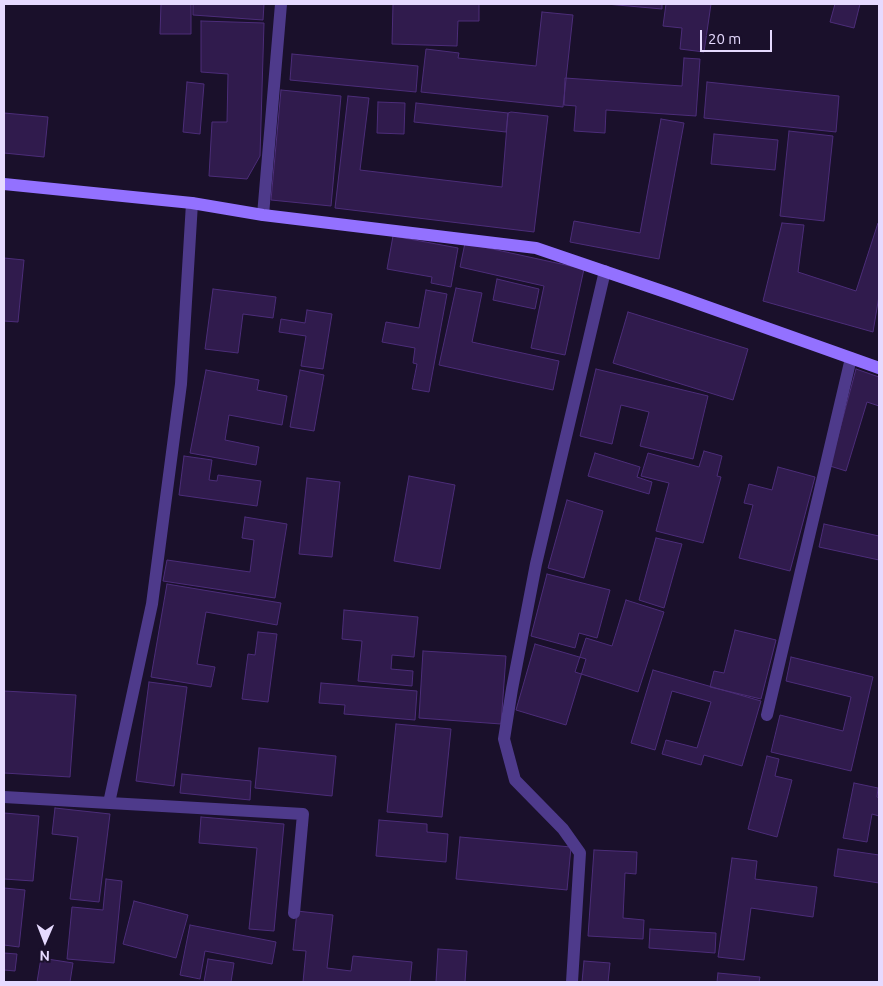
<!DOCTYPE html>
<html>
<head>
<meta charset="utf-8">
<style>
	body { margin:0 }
	#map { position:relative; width:883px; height:986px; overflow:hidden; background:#1a102b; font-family:Ubuntu,sans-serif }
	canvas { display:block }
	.frame { position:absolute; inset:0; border:5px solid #e6daff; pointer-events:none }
	.north { position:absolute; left:20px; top:916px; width:50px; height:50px; -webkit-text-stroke:4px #1a102b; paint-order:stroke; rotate:181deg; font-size:14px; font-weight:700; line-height:20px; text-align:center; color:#e6daff }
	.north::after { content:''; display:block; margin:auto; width:18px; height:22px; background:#e6daff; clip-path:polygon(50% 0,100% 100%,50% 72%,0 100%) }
	.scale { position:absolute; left:700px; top:30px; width:72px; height:22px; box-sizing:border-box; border:2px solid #e6daff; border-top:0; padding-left:6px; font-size:15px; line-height:18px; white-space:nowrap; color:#e6daff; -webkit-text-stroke:4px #1a102b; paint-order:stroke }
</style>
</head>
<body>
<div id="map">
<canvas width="883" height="986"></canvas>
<div class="frame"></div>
<div class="north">N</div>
<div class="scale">20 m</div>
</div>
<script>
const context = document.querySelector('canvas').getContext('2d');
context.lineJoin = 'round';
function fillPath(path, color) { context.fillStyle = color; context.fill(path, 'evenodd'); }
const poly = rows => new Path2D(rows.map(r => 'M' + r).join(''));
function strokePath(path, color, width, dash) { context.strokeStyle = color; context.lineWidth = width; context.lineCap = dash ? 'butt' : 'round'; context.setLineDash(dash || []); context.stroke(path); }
const building = poly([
	[161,4,191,4,191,34,160,34,161,4],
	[193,4,264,4,263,20,193,15,193,4],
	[393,4,479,4,479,21,458,21,457,46,392,44,393,4],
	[606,4,662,4,662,9,606,4],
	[666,4,711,4,704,52,680,49,682,28,663,26,666,4],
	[835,4,860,4,854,28,830,22,835,4],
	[542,12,573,15,563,107,421,92,426,49,459,53,458,58,536,66,542,12],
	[201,21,264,23,260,156,247,179,209,176,212,122,227,122,228,74,201,72,201,21],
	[292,54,418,66,416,92,290,80,292,54],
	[684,58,700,59,696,116,606,110,605,133,574,131,576,106,564,105,565,78,682,86,684,58],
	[187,82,204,84,200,134,183,132,187,82],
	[707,82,839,96,836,132,704,118,707,82],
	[281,90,341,96,331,206,271,200,281,90],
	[348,96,369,98,360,170,502,187,508,113,511,112,548,116,534,232,335,208,348,96],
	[378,102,405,103,404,134,377,133,378,102],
	[416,103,508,113,506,132,414,122,416,103],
	[4,113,48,117,44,157,4,153,4,113],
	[661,119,684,123,659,259,570,242,574,221,640,233,661,119],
	[789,131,833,136,824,221,780,216,789,131],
	[714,134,778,140,775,170,711,164,714,134],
	[782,223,804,225,798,272,856,291,878,223,879,224,879,296,873,332,763,301,782,223],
	[393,236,458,248,451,287,431,283,432,277,387,269,393,236],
	[465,243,584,269,565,355,531,348,544,286,460,267,465,243],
	[4,258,24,260,18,322,4,321,4,258],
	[497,279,539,289,535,309,493,300,497,279],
	[456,288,482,293,472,342,559,361,553,390,439,365,456,288],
	[213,289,276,297,273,318,243,314,238,353,205,349,213,289],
	[426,290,447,294,429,392,412,389,417,364,413,363,415,348,382,342,386,322,419,328,426,290],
	[307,310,332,314,323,369,301,366,306,336,279,332,281,319,305,323,307,310],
	[628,312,748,349,733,400,613,363,628,312],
	[596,369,708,396,693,459,640,446,649,412,621,405,612,444,580,436,596,369],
	[856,369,879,377,879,406,867,402,846,471,830,466,856,369],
	[206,370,259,380,257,390,287,396,282,425,229,415,225,440,259,447,256,465,190,453,206,370],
	[300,370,324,375,314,431,290,427,300,370],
	[704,451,722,456,717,476,721,477,703,543,656,531,669,483,641,476,648,453,699,467,704,451],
	[595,453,640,467,637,477,652,482,649,494,588,476,595,453],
	[184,456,212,460,209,480,217,481,218,475,261,481,257,506,179,495,184,456],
	[778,467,815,477,790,571,739,558,753,505,744,503,749,484,772,490,778,467],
	[409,476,455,485,440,569,394,561,409,476],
	[307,478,340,482,332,557,299,554,307,478],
	[567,500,603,511,584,578,548,568,567,500],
	[245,517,287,524,275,598,163,581,167,560,250,572,254,540,242,538,245,517],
	[824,524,879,536,879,560,819,547,824,524],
	[656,538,682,544,664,608,639,600,656,538],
	[547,574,610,590,597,638,579,633,575,648,531,636,547,574],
	[167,584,281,603,277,625,206,612,197,664,215,667,211,687,151,677,167,584],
	[626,600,664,612,638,692,575,672,586,638,612,646,626,600],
	[344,610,418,617,414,657,392,655,391,669,413,671,412,686,358,681,362,641,342,639,344,610],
	[735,630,776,640,761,699,710,687,714,671,724,673,735,630],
	[258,632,277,634,268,702,242,699,248,654,255,655,258,632],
	[535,644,586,659,566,725,516,710,535,644],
	[423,651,506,656,501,724,419,718,423,651],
	[791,657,873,677,851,771,771,752,780,715,843,731,851,697,786,681,791,657],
	[653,670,761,701,742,766,704,755,701,765,662,754,666,740,697,748,711,702,672,691,655,750,631,743,653,670],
	[149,682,187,687,174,786,136,781,149,682],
	[321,683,417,691,415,720,344,714,345,705,319,703,321,683],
	[4,691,76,695,70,777,4,773,4,691],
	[396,724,451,729,442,817,387,812,396,724],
	[259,748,336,756,332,796,255,788,259,748],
	[767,756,779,759,775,776,792,780,777,837,748,829,767,756],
	[182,774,251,781,250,800,180,793,182,774],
	[854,783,878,788,877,797,879,798,879,816,872,814,867,842,843,838,854,783],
	[55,808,110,814,99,902,70,899,78,837,52,834,55,808],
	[4,813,39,816,33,881,4,879,4,813],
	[201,817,284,824,274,931,249,929,257,848,199,843,201,817],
	[379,820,427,824,427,832,448,834,446,862,376,856,379,820],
	[460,837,571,847,567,890,456,879,460,837],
	[838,849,879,855,879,883,834,876,838,849],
	[594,850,637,852,636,874,625,873,623,918,644,920,643,939,588,936,594,850],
	[732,858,757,861,755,879,817,887,813,917,751,908,744,960,718,957,732,858],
	[106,879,122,881,114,963,67,959,72,907,103,910,106,879],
	[4,888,25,890,19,947,4,945,4,888],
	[134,901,188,915,176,958,123,944,134,901],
	[297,911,333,915,327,968,351,971,353,956,412,962,410,982,303,982,306,951,293,950,297,911],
	[190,925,276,942,272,964,205,951,200,979,180,975,190,925],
	[650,929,716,933,715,953,649,948,650,929],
	[438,949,467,951,465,982,436,982,438,949],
	[4,953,17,954,15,971,4,970,4,953],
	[41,958,73,963,70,982,37,982,41,958],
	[208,959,234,963,231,982,204,982,208,959],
	[584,961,610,963,608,982,582,982,584,961],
	[718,973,760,977,759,982,717,982,718,973]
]);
fillPath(building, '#301b4d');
strokePath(building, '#4c2d79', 1);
strokePath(poly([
	[263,215,281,4],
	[767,715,851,358],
	[4,797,303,814,294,913],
	[109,803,152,604,181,384,192,203],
	[572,982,580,853,563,829,515,780,504,739,512,689,536,564,605,271]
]), '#4e3a8b', 12);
strokePath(poly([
	[4,184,192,203,263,215,536,248,674,295,879,368]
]), '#9371ff', 12);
</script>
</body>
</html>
